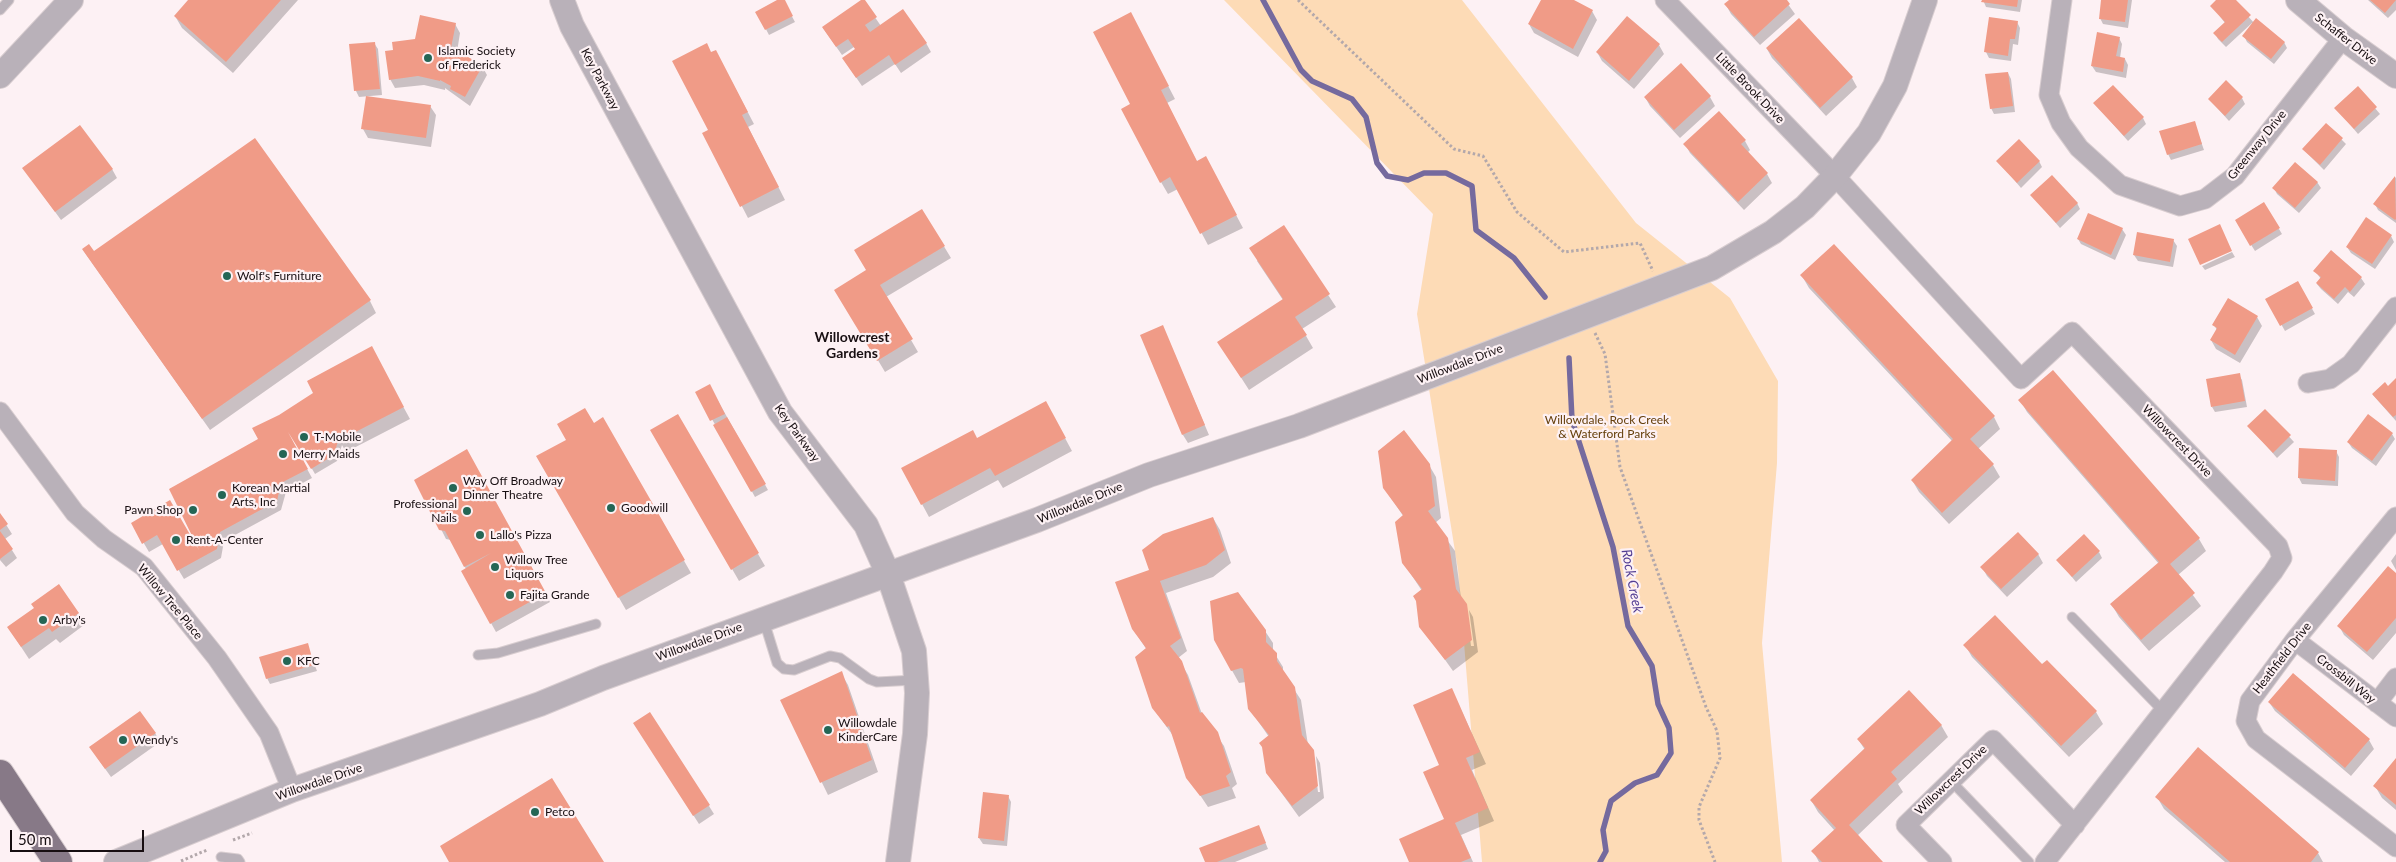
<!DOCTYPE html>
<html>
<head>
<meta charset="utf-8">
<style>
	body { margin:0 }
	#map { position:relative; width:2396px; height:862px; overflow:hidden; background:#fdf1f4; font-family:Lato,sans-serif }
	canvas { display:block }
	.scale { position:absolute; left:10px; top:830px; width:134px; height:22px; box-sizing:border-box; border:2px solid #170e11; border-top:0; padding-left:6px; font-size:15px; line-height:18px; white-space:nowrap; color:#170e11; -webkit-text-stroke:4px #fdf1f4; paint-order:stroke }
</style>
</head>
<body>
<div id="map">
<canvas width="2396" height="862"></canvas>
<div class="scale">50 m</div>
</div>
<script>
const context = document.querySelector('canvas').getContext('2d');
context.lineJoin = 'round';
function fillPath(path, color) { context.fillStyle = color; context.fill(path, 'evenodd'); }
const poly = rows => new Path2D(rows.map(r => 'M' + r).join(''));
function strokePath(path, color, width, dash) { context.strokeStyle = color; context.lineWidth = width; context.lineCap = dash ? 'butt' : 'round'; context.setLineDash(dash || []); context.stroke(path); }
function label(font, color, halo, rows, align = 'center') {
  context.font = font + ' Lato,sans-serif'; context.lineWidth = 4.5; context.setLineDash([]); context.textBaseline = 'middle'; context.strokeStyle = halo; context.fillStyle = color; for (const [text, x, y, turn = 0] of rows) {
    context.save(); context.translate(x, y); context.rotate((+turn || 0) * Math.PI / 180); context.textAlign = isNaN(turn) ? turn : align; if (halo) context.strokeText(text, 0, 0); context.fillText(text, 0, 0); context.restore();
  }
}
fillPath(poly([
	[1224,0,1462,0,1636,223,1730,298,1778,381,1777,463,1762,643,1782,862,1482,862,1458,570,1417,314,1433,214]
]), '#fddbb6');
fillPath(poly([
	[189,0,298,0,233,73,182,28,175,16],
	[780,0,783,0,795,22,769,35,757,12],
	[863,0,881,26,926,43,931,52,901,73,895,64,862,86,849,67,856,50,854,47,842,55,823,28],
	[1542,0,1571,0,1592,11,1597,20,1578,57,1534,33,1529,24],
	[1731,0,1785,0,1795,14,1760,45,1731,14,1726,5],
	[1983,0,2022,0,2020,12,1986,7],
	[2103,0,2132,0,2128,28,2103,24,2100,18],
	[2218,0,2234,0,2254,23,2284,42,2287,48,2274,64,2247,42,2244,36,2253,24,2252,23,2226,47,2218,39,2215,33,2225,23,2212,6],
	[2368,0,2396,0,2396,10,2388,18],
	[2017,22,2020,28,2018,45,2013,44,2011,61,1989,58,1986,52],
	[455,24,460,33,457,52,482,66,487,75,470,106,445,88,445,90,424,85,395,88,390,79,394,51],
	[1137,26,1175,99,1167,103,1197,162,1211,168,1243,228,1208,245,1178,189,1168,194,1161,182,1132,105],
	[2119,38,2122,44,2120,58,2125,59,2128,65,2126,78,2096,72,2092,66],
	[374,43,378,49,382,95,359,97,356,91,351,45],
	[1659,45,1664,54,1634,89,1602,61,1597,52],
	[1767,49,1852,78,1857,87,1826,116,1772,58],
	[711,53,722,63,754,124,748,127,785,200,748,218,704,133,710,130],
	[2008,73,2011,79,2015,112,1994,114,1991,108],
	[2358,88,2380,114,2358,134,2336,108],
	[1645,97,1710,97,1715,106,1680,138,1650,106],
	[2242,98,2245,104,2229,121,2209,99],
	[2095,104,2143,118,2146,124,2128,141],
	[430,106,436,115,431,147,368,138,363,129],
	[2194,122,2204,150,2171,160,2168,154],
	[2326,124,2346,144,2324,170,2304,150],
	[1745,141,1750,150,1747,153,1767,174,1772,183,1744,210,1690,153,1685,144],
	[1998,161,2039,161,2042,167,2021,188],
	[24,169,112,169,117,178,61,220],
	[2395,177,2396,178,2396,223,2378,210,2375,204],
	[2317,182,2321,188,2299,213,2277,194,2274,188],
	[2032,195,2077,203,2080,209,2060,228],
	[2264,204,2282,234,2255,251,2236,221],
	[922,210,951,258,886,297,918,352,885,372,836,290,868,271],
	[1284,227,1336,307,1302,329,1313,348,1249,390,1226,354,1283,300,1257,261],
	[2122,229,2126,235,2115,260,2081,244,2078,239],
	[2391,236,2394,242,2375,269,2351,253,2347,247],
	[2173,240,2177,246,2173,267,2138,261,2134,255],
	[83,250,370,301,376,313,210,430],
	[2232,252,2235,257,2205,270,2202,266],
	[2331,252,2361,278,2365,284,2354,297,2348,292,2338,304,2321,289,2317,284,2321,279,2315,271],
	[1802,276,1994,417,2000,429,1978,449,1993,465,2000,477,1949,524,1919,492,1912,480,1953,442,1809,288],
	[2297,282,2315,314,2285,331,2267,299],
	[2257,317,2262,326,2240,363,2216,349,2211,340,2217,330,2214,325],
	[1163,327,1209,435,1188,443,1183,435],
	[371,348,410,419,346,452,342,445,337,461,315,474,281,415,279,417,312,478,286,492,281,510,224,541,221,558,184,579,163,544,149,552,132,523,170,502,198,550,200,549,170,489,260,440,254,428,280,416,313,395,317,402,319,401,308,381],
	[2053,371,2199,539,2206,551,2178,575,2201,606,2149,651,2119,617,2112,605,2159,564,2027,412,2020,400],
	[2239,375,2242,380,2247,407,2215,412,2212,407],
	[2396,380,2396,421,2373,395,2388,388],
	[697,392,713,392,768,490,755,497],
	[2265,410,2294,442,2277,458,2249,426],
	[1052,414,1072,451,1003,488,998,480,929,517,903,469,976,439],
	[677,415,765,566,739,581,652,430],
	[603,419,691,573,626,610,538,457],
	[2392,434,2395,439,2376,466,2352,448,2348,442],
	[2336,451,2339,457,2338,486,2302,484,2299,478],
	[1429,465,1436,477,1441,518,1435,523,1455,551,1461,598,1466,604,1471,646,1474,646,1469,610,1473,617,1478,652,1453,671,1421,626,1422,591,1403,562,1404,517,1384,488],
	[499,511,550,602,496,632,462,571,466,569,451,540,446,539,441,529],
	[0,515,12,534,5,539,17,558,6,567,0,560],
	[1213,518,1220,530,1231,563,1213,577,1166,593,1187,651,1178,658,1188,675,1202,714,1224,746,1237,784,1232,788,1236,798,1208,807,1188,777,1174,737,1153,708,1147,650,1133,629,1151,571],
	[2099,552,2102,558,2076,582,2058,560],
	[2038,554,2043,563,2007,597,1987,576,1982,567],
	[2396,554,2396,570,2391,561],
	[2396,575,2396,633,2373,660,2344,635,2339,626],
	[1211,602,1265,631,1273,643,1273,651,1283,667,1283,672,1301,700,1308,745,1313,751,1318,792,1320,792,1316,756,1320,763,1324,798,1299,817,1267,773,1269,737,1249,708,1246,682,1239,683,1215,640],
	[78,613,84,625,60,643,56,639,29,659,8,627],
	[307,644,317,671,270,684,267,678],
	[1965,645,2042,666,2047,662,2096,712,2103,724,2069,757,1972,657],
	[841,673,848,685,878,772,828,795,782,701],
	[1452,690,1486,764,1472,770,1494,821,1461,835,1473,862,1410,862,1446,820,1440,766],
	[2269,702,2369,740,2374,749,2351,776,2275,711],
	[1941,725,1948,737,1898,784,1903,792,1857,836,1882,862,1819,862,1813,851,1835,831,1818,812,1811,800,1865,750,1858,739],
	[640,732,709,806,714,814,699,824],
	[155,733,160,742,111,777,96,756],
	[2396,760,2396,810,2382,798,2375,786],
	[1008,796,1011,802,1007,846,983,844,979,838],
	[2157,797,2318,853,2323,862,2225,862,2164,809],
	[1261,832,1268,849,1235,862,1207,862]
]), '#0003');
strokePath(poly([
	[1263,0,1301,70,1312,81,1352,99,1366,117,1377,163,1387,176,1408,180,1424,173,1446,173,1472,186,1476,230,1514,258,1545,297],
	[1569,358,1572,420,1613,547,1628,626,1652,666,1658,704,1669,728,1671,753,1657,775,1635,783,1611,801,1603,830,1606,851,1600,862]
]), '#756a9e', 5.5);
fillPath(poly([
	[188,0,281,0,226,62,174,16],
	[777,0,785,0,793,16,765,30,755,12],
	[861,0,865,0,877,17,865,25,870,32,903,9,927,43,895,65,889,55,856,78,842,58,855,49,848,39,836,47,822,27],
	[1541,0,1574,0,1593,10,1573,49,1528,24],
	[1729,0,1787,0,1790,4,1754,37,1724,4],
	[1982,0,2018,0,2017,7,1981,2],
	[2101,0,2128,0,2125,22,2099,19],
	[2216,0,2236,0,2251,15,2222,42,2213,33,2225,22,2210,6],
	[2370,0,2396,0,2385,13],
	[1131,12,1169,86,1161,90,1197,161,1206,156,1237,215,1200,234,1170,177,1160,183,1121,109,1130,104,1093,32],
	[420,15,456,23,451,48,483,65,465,97,450,89,451,86,440,80,440,81,418,76,389,80,385,51,393,50,392,42,415,39],
	[1627,16,1660,44,1629,81,1596,52],
	[1989,17,2018,21,2015,39,2010,39,2008,56,1984,52],
	[1799,18,1853,77,1820,108,1766,48],
	[2256,18,2285,42,2271,59,2242,36],
	[2097,32,2120,37,2116,56,2125,58,2123,72,2091,66],
	[375,42,380,89,354,91,349,44],
	[707,43,711,52,716,50,748,112,742,115,779,187,740,207,702,133,708,130,672,61],
	[1681,63,1711,96,1674,130,1644,97],
	[2008,72,2013,106,1990,109,1985,74],
	[2226,80,2243,97,2225,116,2208,99],
	[2113,85,2144,117,2124,136,2093,103],
	[2358,86,2377,107,2354,129,2334,108],
	[366,96,431,105,426,138,361,129],
	[1719,111,1746,140,1741,144,1768,173,1738,202,1683,144],
	[2195,121,2202,144,2167,155,2159,131],
	[2326,123,2343,138,2320,165,2302,149],
	[80,125,113,169,55,212,22,168],
	[255,138,371,300,202,419,82,249,89,244,94,251],
	[2019,139,2040,161,2017,183,1996,161],
	[2295,162,2318,182,2295,208,2272,188],
	[2052,175,2078,203,2056,223,2030,195],
	[2395,176,2396,219,2395,220,2373,204],
	[2264,202,2280,228,2250,246,2235,220],
	[922,209,945,246,880,285,913,339,877,361,834,290,866,270,854,250],
	[2088,213,2123,228,2111,255,2077,239],
	[2366,217,2392,235,2372,264,2346,247],
	[2220,224,2232,251,2200,265,2188,239],
	[1284,225,1330,294,1295,317,1307,335,1241,378,1217,342,1283,299,1249,248],
	[2137,232,2174,239,2170,262,2133,255],
	[1834,244,1995,416,1970,439,1994,464,1942,513,1911,480,1953,439,1800,275],
	[2331,250,2362,277,2350,292,2345,287,2334,299,2316,283,2321,277,2313,271],
	[2298,281,2313,308,2280,326,2265,299],
	[2228,298,2258,316,2235,355,2210,340,2217,328,2212,325],
	[1163,325,1205,425,1182,435,1140,335],
	[372,346,404,407,338,441,334,455,311,469,288,432,308,469,281,483,277,501,220,532,217,549,177,571,157,535,142,544,131,523,170,500,199,550,169,489,258,439,252,428,279,415,313,393,307,381],
	[2053,370,2200,538,2170,564,2195,593,2141,640,2110,604,2159,562,2018,400],
	[2240,373,2245,401,2211,407,2206,379],
	[2396,378,2396,415,2393,417,2372,394,2385,382,2388,386],
	[710,384,725,414,710,421,695,392],
	[1046,401,1066,438,995,476,990,468,921,505,901,468,973,430,977,438],
	[585,408,594,423,603,417,685,560,618,598,536,456,566,440,557,424],
	[2265,409,2291,435,2273,453,2247,426],
	[678,414,759,553,731,570,650,430],
	[2368,414,2393,433,2372,461,2347,442],
	[727,417,766,484,751,492,713,425],
	[1404,430,1430,464,1435,506,1428,511,1448,538,1456,589,1467,604,1472,640,1445,660,1419,627,1416,601,1413,596,1422,589,1402,563,1395,522,1403,515,1383,488,1378,451],
	[2299,448,2337,450,2335,481,2298,478],
	[467,449,546,593,490,624,461,571,491,553,464,567,445,531,439,530,414,480],
	[0,513,8,524,0,530],
	[1213,517,1225,550,1206,565,1160,581,1181,638,1170,646,1182,661,1200,713,1202,712,1218,732,1231,772,1226,776,1230,786,1200,796,1186,778,1169,726,1167,727,1152,708,1135,657,1146,648,1132,629,1115,582,1149,570,1142,550,1163,534],
	[0,531,13,549,0,559],
	[2018,532,2039,554,2001,589,1980,567],
	[2084,534,2100,551,2072,577,2056,560],
	[2388,566,2396,573,2396,618,2367,652,2337,626],
	[59,584,79,613,52,632,49,628,21,647,7,627,34,608,31,604],
	[1238,592,1266,630,1266,642,1277,653,1277,661,1295,687,1302,735,1314,750,1318,786,1292,806,1266,773,1262,747,1259,743,1269,735,1248,709,1243,669,1241,668,1231,671,1214,640,1210,601],
	[1995,615,2042,664,2047,660,2097,711,2061,746,1963,645],
	[308,643,314,665,266,679,259,657],
	[842,671,872,760,820,783,780,700],
	[2293,673,2370,739,2345,768,2268,702],
	[1452,688,1480,752,1466,758,1488,808,1455,823,1471,858,1461,862,1409,862,1399,839,1444,819,1423,772,1439,765,1413,705],
	[1909,690,1942,725,1891,772,1897,779,1849,825,1883,862,1822,862,1811,851,1836,828,1810,800,1865,748,1857,739],
	[140,711,156,733,105,769,89,747],
	[650,712,710,805,693,816,633,723],
	[2198,747,2319,852,2311,862,2230,862,2155,797],
	[2396,758,2396,805,2373,786],
	[552,778,604,862,449,862,440,846],
	[983,792,1009,795,1004,841,978,838],
	[1259,825,1266,843,1217,862,1205,862,1199,848]
]), '#f09b87');
const service = poly([
	[0,10,9,0],
	[2072,617,2163,711],
	[764,621,777,663,784,669,794,670,830,656,840,658,869,679,877,682,915,680],
	[478,655,498,653,596,624],
	[1951,781,2029,862],
	[221,857,238,859,240,862]
]);
const minor = poly([
	[1665,0,1835,176,2021,379,2072,332,2278,546,2282,558,2273,572,2045,862],
	[2062,0,2049,95,2061,123,2079,148,2120,185,2180,206,2205,199,2235,176,2343,38],
	[2308,383,2330,379,2351,364,2396,307],
	[0,412,75,513,104,539,144,567,217,658,269,733,292,790],
	[2396,517,2295,640,2250,701,2246,721,2256,739,2396,847],
	[2295,640,2396,717],
	[2377,703,2396,678],
	[1942,862,1906,825,1993,740,2075,825]
]);
const tertiary = poly([
	[562,0,572,26,780,412,866,525,888,574,914,651,917,693,915,734,898,862],
	[2298,0,2343,38,2396,76],
	[0,76,71,0],
	[116,862,292,790,540,704,603,678,1037,520,1149,475,1299,426,1712,268,1773,232,1805,207,1835,176,1869,133,1895,86,1925,0]
]);
const primary = poly([
	[0,774,58,862]
]);
strokePath(service, '#d8cdd0', 11);
strokePath(minor, '#d8cdd0', 21);
strokePath(tertiary, '#d8cdd0', 26);
strokePath(primary, '#d8cdd0', 30);
strokePath(poly([
	[1298,0,1454,149,1483,156,1517,212,1564,252,1640,243,1653,271],
	[1595,333,1605,354,1620,467,1706,707,1717,731,1720,758,1699,807,1699,820,1715,862],
	[233,840,252,833],
	[181,861,207,850]
]), '#b3a8ab', 3, [2.5, 2.5]);
strokePath(service, '#b9b1b9', 9);
strokePath(minor, '#b9b1b9', 19);
strokePath(tertiary, '#b9b1b9', 24);
strokePath(primary, '#877987', 28);
for (const [x, y, r, color] of [
	[428,58,5,"#256655"],
	[227,276,5,"#256655"],
	[304,437,5,"#256655"],
	[283,454,5,"#256655"],
	[453,488,5,"#256655"],
	[222,495,5,"#256655"],
	[611,508,5,"#256655"],
	[193,510,5,"#256655"],
	[467,511,5,"#256655"],
	[480,535,5,"#256655"],
	[176,540,5,"#256655"],
	[495,567,5,"#256655"],
	[510,595,5,"#256655"],
	[43,620,5,"#256655"],
	[287,661,5,"#256655"],
	[828,730,5,"#256655"],
	[123,740,5,"#256655"],
	[535,812,5,"#256655"]
]) { const dot = new Path2D(); dot.arc(x, y, r, 0, 2 * Math.PI); context.fillStyle = color; context.fill(dot); strokePath(dot, '#fdf1f4', 2); }
label('12px', '#170e11', '#fdf1f4', [
	["Schaffer Drive",2346,39,38],
	["Key Parkway",600,79,62],
	["Little Brook Drive",1750,88,46],
	["Greenway Drive",2257,145,-51],
	["Willowdale Drive",1460,364,-21],
	["Key Parkway",797,433,54],
	["Willowcrest Drive",2177,441,46],
	["Willowdale Drive",1080,503,-22],
	["Willow Tree Place",170,602,50],
	["Willowdale Drive",699,642,-20],
	["Heathfield Drive",2282,658,-52],
	["Crossbill Way",2346,679,38],
	["Willowcrest Drive",1951,780,-44],
	["Willowdale Drive",319,782,-19]
]);
label('12px', '#170e11', '#fdf1f4', [
	["Islamic Society",438,51],
	["of Frederick",438,65],
	["Wolf's Furniture",237,276],
	["T-Mobile",314,437],
	["Merry Maids",293,454],
	["Way Off Broadway",463,481],
	["Dinner Theatre",463,495],
	["Korean Martial",232,488],
	["Arts, Inc",232,502],
	["Professional",457,504,"right"],
	["Nails",457,518,"right"],
	["Goodwill",621,508],
	["Pawn Shop",183,510,"right"],
	["Lallo's Pizza",490,535],
	["Rent-A-Center",186,540],
	["Willow Tree",505,560],
	["Liquors",505,574],
	["Fajita Grande",520,595],
	["Arby's",53,620],
	["KFC",297,661],
	["Willowdale",838,723],
	["KinderCare",838,737],
	["Wendy's",133,740],
	["Petco",545,812]
], 'left');
label('12px', '#66400c', '#fdf1f4', [
	["Willowdale, Rock Creek",1607,420],
	["& Waterford Parks",1607,434]
]);
label('bold 14px', '#170e11', '#fdf1f4', [
	["Willowcrest",852,337],
	["Gardens",852,353]
]);
label('italic 14px', '#523d93', '#fdf1f4', [
	["Rock Creek",1632,581,79]
]);
</script>
</body>
</html>
